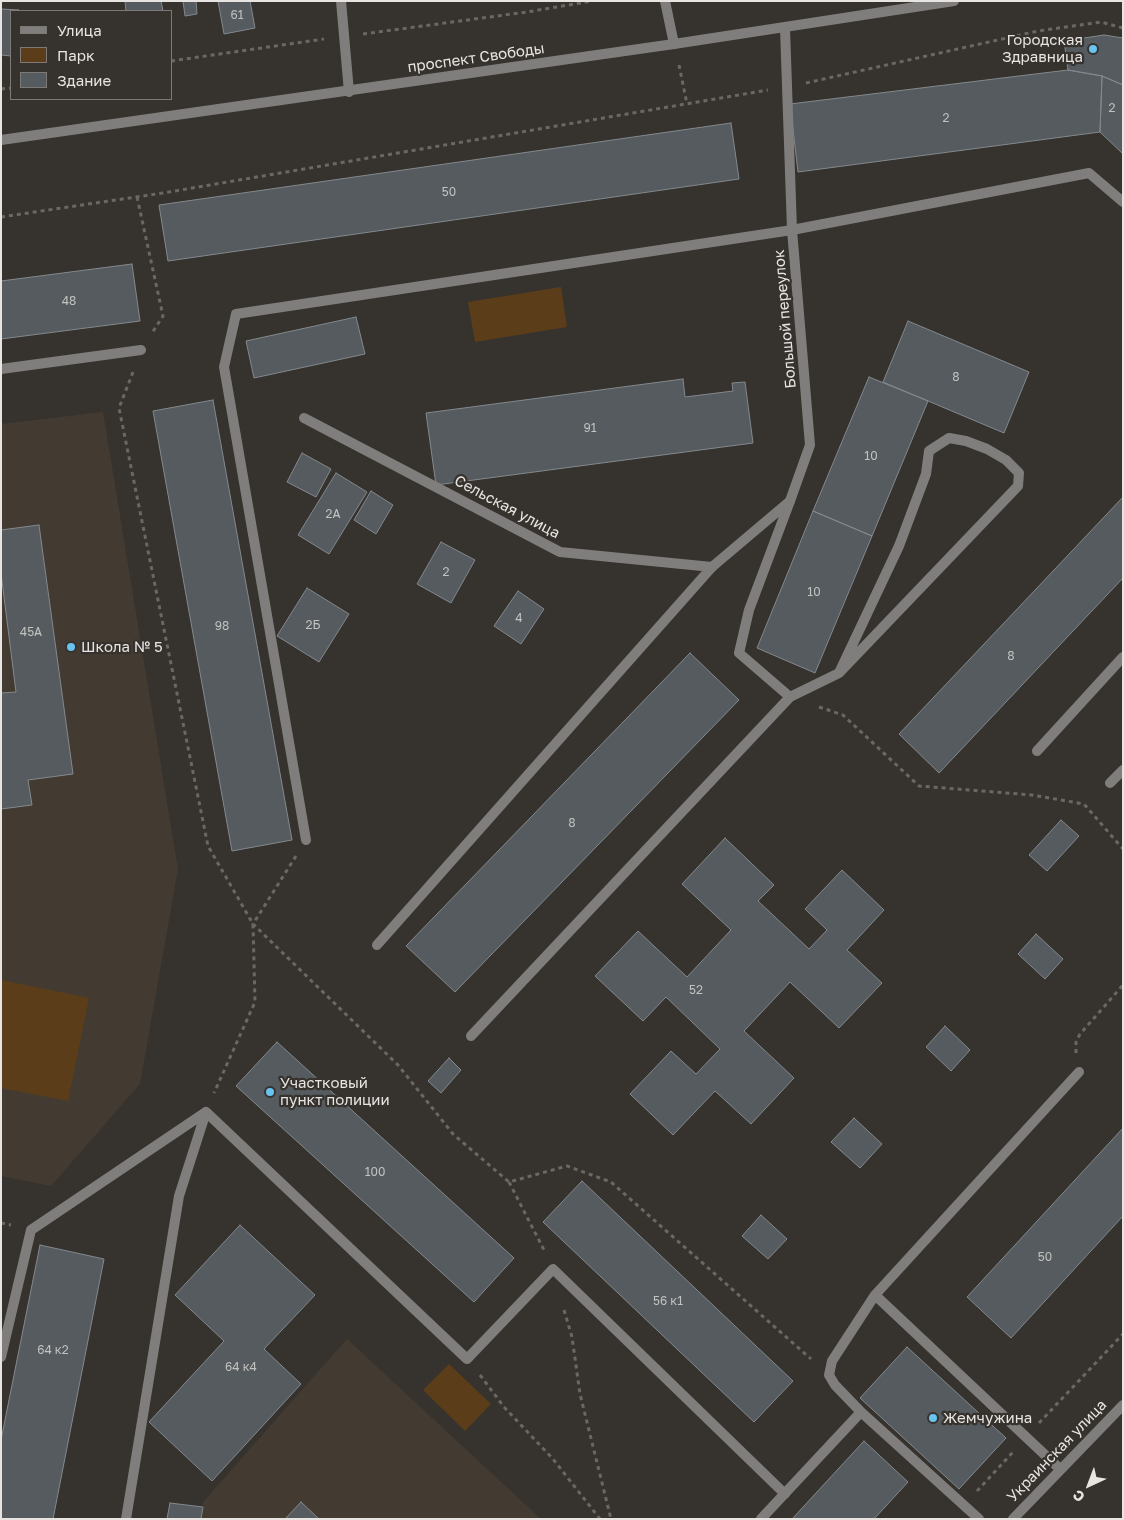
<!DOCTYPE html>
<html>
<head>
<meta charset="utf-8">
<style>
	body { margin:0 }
	#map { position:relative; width:1124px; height:1520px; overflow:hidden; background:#36322e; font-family:"Golos Text",sans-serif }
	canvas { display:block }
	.frame { position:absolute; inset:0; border:2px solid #e7e4e1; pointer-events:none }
	.legend { position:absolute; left:10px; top:10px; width:162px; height:90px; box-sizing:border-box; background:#36322e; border:1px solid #7d7976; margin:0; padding:6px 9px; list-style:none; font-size:15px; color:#e7e4e1 }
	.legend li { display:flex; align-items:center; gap:10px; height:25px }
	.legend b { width:25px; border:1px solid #7d7976 }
	.north { position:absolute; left:1064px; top:1460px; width:50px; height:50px; -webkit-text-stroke:4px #36322e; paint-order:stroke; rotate:223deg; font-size:14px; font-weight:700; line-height:20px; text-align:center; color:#e7e4e1 }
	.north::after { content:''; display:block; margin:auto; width:18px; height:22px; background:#e7e4e1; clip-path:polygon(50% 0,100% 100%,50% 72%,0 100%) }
</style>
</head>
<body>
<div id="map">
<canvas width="1124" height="1520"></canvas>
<div class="frame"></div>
<ul class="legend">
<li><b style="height:6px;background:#807e7c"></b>Улица</li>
<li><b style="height:14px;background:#5b3e19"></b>Парк</li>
<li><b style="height:14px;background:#555b5e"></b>Здание</li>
</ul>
<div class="north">С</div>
</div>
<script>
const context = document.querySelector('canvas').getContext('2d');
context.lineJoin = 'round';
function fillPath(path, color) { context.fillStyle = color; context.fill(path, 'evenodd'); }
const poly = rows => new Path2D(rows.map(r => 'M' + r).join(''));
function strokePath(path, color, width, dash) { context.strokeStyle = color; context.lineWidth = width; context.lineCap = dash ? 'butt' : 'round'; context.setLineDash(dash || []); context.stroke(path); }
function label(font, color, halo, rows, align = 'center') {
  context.font = font + ' "Golos Text",sans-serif'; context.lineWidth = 4.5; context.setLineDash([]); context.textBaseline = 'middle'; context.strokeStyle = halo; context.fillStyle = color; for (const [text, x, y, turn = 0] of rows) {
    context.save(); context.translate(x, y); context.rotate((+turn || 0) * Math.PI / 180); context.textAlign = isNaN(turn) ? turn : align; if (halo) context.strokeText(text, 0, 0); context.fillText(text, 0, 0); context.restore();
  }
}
fillPath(poly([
	[103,412,178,869,140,1084,51,1186,1,1176,1,424],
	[347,1339,541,1519,201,1519,203,1502]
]), '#433b32');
fillPath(poly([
	[561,287,567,327,475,342,468,302],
	[1,980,89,998,68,1101,1,1088],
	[449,1364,491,1404,465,1431,423,1390]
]), '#5b3e19');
const building = poly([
	[125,1,161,1,163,11,126,11,125,1],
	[183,1,196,1,197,14,185,16,183,1],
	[218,1,250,1,255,28,224,34,218,1],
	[1,9,19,10,11,11,11,56,1,55,1,9],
	[1104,35,1123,38,1123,85,1102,76,1068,70,1064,41,1104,35],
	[1068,70,1102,76,1100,132,798,172,790,104,1068,70],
	[1102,76,1123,85,1123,154,1100,132,1102,76],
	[731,123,739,179,168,261,159,205,731,123],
	[132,264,140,321,1,339,1,281,132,264],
	[356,317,365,354,254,378,246,341,356,317],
	[908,321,1029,372,1004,433,883,382,908,321],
	[869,377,928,401,872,536,813,511,869,377],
	[683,379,685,397,733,391,732,383,745,382,753,443,436,485,426,413,683,379],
	[213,400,292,840,232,851,153,411,213,400],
	[302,453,331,469,316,497,287,482,302,453],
	[336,473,367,492,329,554,298,535,336,473],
	[371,491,393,505,376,534,354,520,371,491],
	[1123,497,1123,578,939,773,899,734,1123,497],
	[813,511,872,536,815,673,757,648,813,511],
	[39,525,73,774,28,780,32,805,1,809,1,693,16,692,1,573,1,530,39,525],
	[441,542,475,560,451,603,417,584,441,542],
	[307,588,349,614,319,662,277,636,307,588],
	[518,591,544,609,521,644,494,626,518,591],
	[690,653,739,700,455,992,406,946,690,653],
	[1061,820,1079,836,1047,871,1029,855,1061,820],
	[725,838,774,885,758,901,809,949,827,930,805,909,842,870,884,910,847,950,882,983,839,1028,790,982,744,1031,794,1078,751,1124,715,1091,673,1135,630,1094,671,1051,696,1074,720,1049,666,997,643,1021,595,976,638,931,687,977,731,930,682,884,725,838],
	[1036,934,1063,959,1045,979,1018,954,1036,934],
	[945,1026,970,1050,951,1071,926,1047,945,1026],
	[277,1042,514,1258,474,1302,236,1086,277,1042],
	[449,1058,461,1070,441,1093,428,1081,449,1058],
	[854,1118,882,1144,860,1168,831,1142,854,1118],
	[1123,1128,1123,1216,1011,1338,967,1297,1123,1128],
	[582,1181,793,1381,754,1422,543,1222,582,1181],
	[761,1215,787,1239,768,1259,742,1236,761,1215],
	[240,1225,315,1295,264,1349,301,1384,212,1481,149,1422,224,1341,175,1295,240,1225],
	[40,1245,104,1259,53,1519,1,1519,1,1440,40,1245],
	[907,1347,1006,1438,959,1489,860,1398,907,1347],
	[864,1441,908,1482,874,1519,792,1519,864,1441],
	[301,1502,319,1519,285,1519,301,1502],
	[170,1503,203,1507,201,1519,167,1519,170,1503]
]);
fillPath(building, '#555b5e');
strokePath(building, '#83898d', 1);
strokePath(poly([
	[363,34,527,12,592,1],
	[171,61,324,39],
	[679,65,687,104],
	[806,83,1038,31,1101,22,1123,28],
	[1,89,11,88],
	[137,197,163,316,152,333],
	[1,217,163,193,768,90],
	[133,372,119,408,208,846,253,924,255,1002,214,1093],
	[819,707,843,715,919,786,1032,795,1084,804,1123,849],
	[296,856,253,924,398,1065,453,1134,509,1182,567,1166,611,1182,811,1359],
	[1076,1053,1076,1042,1080,1034,1123,985],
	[509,1182,544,1250],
	[1,1223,11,1225],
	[564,1310,572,1337,580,1394,611,1519],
	[480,1375,504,1407,553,1459,600,1519],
	[1039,1423,1123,1334],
	[977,1491,1013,1452]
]), '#6b6864', 3, [4, 4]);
strokePath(poly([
	[665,1,674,44],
	[1,369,141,350],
	[304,418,560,552,712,567],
	[790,697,839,673,1018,486,1019,473,1006,460,987,449,966,441,949,438,929,451,926,474,899,546,839,673],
	[1037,751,1123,657],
	[1110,783,1123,770],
	[306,840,224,367,236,314,792,230,1089,173,1123,202],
	[377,945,712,567],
	[471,1036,790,697,739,653,749,610,790,501],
	[875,1295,832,1361,829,1375,835,1385,861,1412,979,1519],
	[1,1357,31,1230,206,1112,467,1359,553,1269,785,1494],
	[1060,1469,875,1295,1079,1072],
	[126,1519,179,1196,206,1112],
	[761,1519,861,1412]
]), '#807e7c', 10);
strokePath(poly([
	[341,1,349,92],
	[712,567,790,501,810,445,792,230,785,28]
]), '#807e7c', 10);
strokePath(poly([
	[1,140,674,44,954,1],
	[1013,1519,1123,1405]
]), '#807e7c', 10);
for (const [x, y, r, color] of [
	[1093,49,5,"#69c3f1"],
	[71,647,5,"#69c3f1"],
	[270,1092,5,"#69c3f1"],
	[933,1418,5,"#69c3f1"]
]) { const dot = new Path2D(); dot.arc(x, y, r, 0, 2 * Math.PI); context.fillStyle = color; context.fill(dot); strokePath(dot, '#36322e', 2); }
label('12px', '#c2c2c0', null, [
	["61",237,15],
	["2",1112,108],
	["2",946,118],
	["50",449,192],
	["48",69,301],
	["8",956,377],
	["91",590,428],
	["10",871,456],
	["2А",333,514],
	["2",446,572],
	["10",814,592],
	["4",519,618],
	["2Б",313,625],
	["98",222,626],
	["45А",31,632],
	["8",1011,656],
	["8",572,823],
	["52",696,990],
	["100",375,1172],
	["50",1045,1257],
	["56 к1",668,1301],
	["64 к2",53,1350],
	["64 к4",241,1367]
]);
label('15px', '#e7e4e1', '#36322e', [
	["Городская",1083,40,"right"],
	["Здравница",1083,57,"right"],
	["Школа № 5",81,647],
	["Участковый",280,1083],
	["пункт полиции",280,1100],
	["Жемчужина",943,1418]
], 'left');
label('15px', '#e7e4e1', '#36322e', [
	["проспект Свободы",476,58,-8],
	["Большой переулок",785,319,-95],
	["Сельская улица",507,507,28],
	["Украинская улица",1057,1451,-46]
]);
</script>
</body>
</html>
